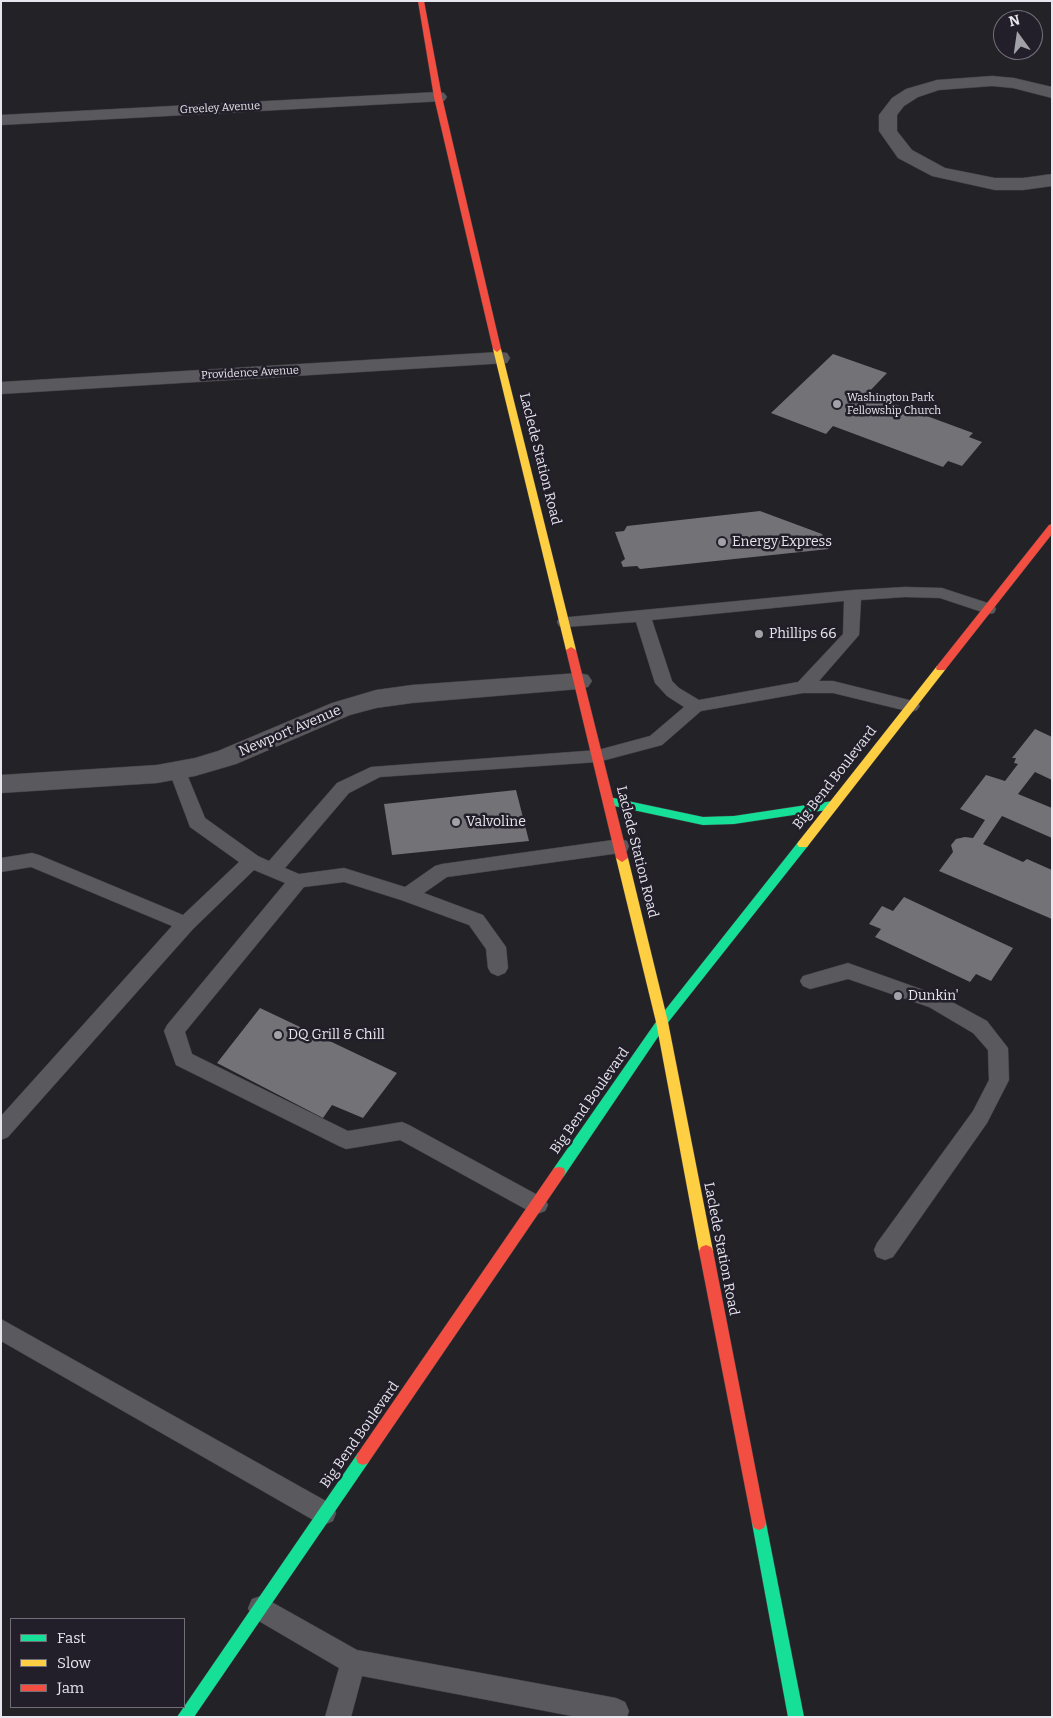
<!DOCTYPE html>
<html>
<head>
<meta charset="utf-8">
<style>
	body { margin:0 }
	#map { position:relative; width:1053px; height:1718px; overflow:hidden; background:#232227; font-family:Bitter,serif }
	canvas { display:block }
	.frame { position:absolute; inset:0; border:2px solid #e7e5ed; pointer-events:none }
	.legend { position:absolute; left:10px; top:1618px; width:175px; height:90px; box-sizing:border-box; background:#221f2a; border:1px solid #716e78; margin:0; padding:6px 9px; list-style:none; font-size:15px; color:#e7e5ed }
	.legend li { display:flex; align-items:center; gap:10px; height:25px }
	.legend b { width:25px; border:1px solid #716e78 }
	.north { position:absolute; left:993px; top:10px; width:50px; height:50px; box-sizing:border-box; background:#221f2a; border:1px solid #716e78; border-radius:50%; rotate:346deg; font-size:14px; font-weight:700; line-height:20px; text-align:center; color:#e7e5ed }
	.north::after { content:''; display:block; margin:auto; width:18px; height:22px; background:#a2a1a8; clip-path:polygon(50% 0,100% 100%,50% 72%,0 100%) }
</style>
</head>
<body>
<div id="map">
<canvas width="1053" height="1718"></canvas>
<div class="frame"></div>
<ul class="legend">
<li><b style="height:6px;background:#16e098"></b>Fast</li>
<li><b style="height:6px;background:#ffcf43"></b>Slow</li>
<li><b style="height:6px;background:#f24e42"></b>Jam</li>
</ul>
<div class="north">N</div>
</div>
<script>
const context = document.querySelector('canvas').getContext('2d');
context.lineJoin = 'round';
function fillPath(path, color) { context.fillStyle = color; context.fill(path, 'evenodd'); }
const poly = rows => new Path2D(rows.map(r => 'M' + r).join(''));
function strokePath(path, color, width, dash) { context.strokeStyle = color; context.lineWidth = width; context.lineCap = dash ? 'butt' : 'round'; context.setLineDash(dash || []); context.stroke(path); }
function label(font, color, halo, rows, align = 'center') {
  context.font = font + ' Bitter,serif'; context.lineWidth = 5; context.setLineDash([]); context.textBaseline = 'middle'; context.strokeStyle = halo; context.fillStyle = color; for (const [text, x, y, turn = 0] of rows) {
    context.save(); context.translate(x, y); context.rotate((+turn || 0) * Math.PI / 180); context.textAlign = isNaN(turn) ? turn : align; if (halo) context.strokeText(text, 0, 0); context.fillText(text, 0, 0); context.restore();
  }
}
fillPath(poly([
	[833,354,887,373,867,394,973,433,969,437,982,442,962,466,948,461,943,467,833,426,826,434,771,413],
	[760,511,822,534,829,549,640,569,637,566,623,567,621,562,625,559,615,532,624,531,627,526],
	[1035,729,1052,737,1052,780,1035,772,1018,794,1052,808,1052,838,1002,816,983,844,1023,862,1027,859,1052,870,1052,919,939,871,953,852,951,845,956,839,965,837,973,838,985,820,960,809,986,775,1005,781,1018,764,1014,763,1016,758,1012,758],
	[516,790,529,841,392,855,384,804],
	[904,897,1013,948,991,981,976,974,970,982,875,937,881,929,869,924,882,906,893,911],
	[260,1008,397,1073,363,1118,332,1105,323,1118,217,1063]
]), '#737277');
const lane = poly([
	[905,587,942,588,994,605,996,609,994,613,988,614,940,598,905,597,861,600,859,635,819,681,833,681,917,702,920,706,917,710,911,712,833,693,803,693,701,711,662,745,598,762,380,777,349,793,285,868,299,874,344,868,405,887,435,866,442,864,620,839,627,841,629,846,627,851,620,853,447,877,424,893,483,915,506,947,508,968,505,973,498,976,491,973,488,968,486,949,469,925,401,900,344,882,304,887,185,1032,192,1054,348,1131,402,1122,409,1125,545,1199,548,1205,545,1211,537,1214,529,1211,400,1140,346,1149,339,1146,176,1065,164,1031,167,1025,285,883,254,870,193,929,8,1137,1,1140,1,1116,172,926,31,867,1,872,1,858,32,853,39,855,183,915,239,862,190,827,169,771,172,767,178,765,184,767,205,818,258,856,269,861,337,783,371,767,598,750,650,736,684,707,667,696,655,683,636,622,565,627,559,626,557,622,559,618,853,590,905,587],
	[844,601,843,634,798,682,699,700,679,688,672,681,652,620,844,601],
	[848,963,943,997,987,1021,1008,1048,1009,1080,987,1123,893,1257,885,1260,877,1257,874,1250,877,1243,973,1111,989,1080,988,1050,973,1033,929,1007,848,979,810,989,803,986,800,981,803,976,848,963],
	[1,1319,333,1505,336,1513,333,1521,324,1525,315,1521,1,1341,1,1319],
	[261,1596,357,1650,616,1698,625,1702,629,1711,627,1717,577,1717,362,1676,351,1717,325,1717,339,1668,252,1617,248,1608,252,1599,261,1596]
]);
const street = poly([
	[992,76,1014,78,1052,87,1052,98,1013,88,992,86,939,90,918,97,904,106,897,115,897,131,912,150,945,168,995,178,1023,178,1052,174,1052,186,1023,190,995,190,932,176,898,158,879,131,879,115,892,98,906,89,937,80,992,76],
	[438,92,444,93,447,97,444,101,1,125,1,115,438,92],
	[499,352,507,353,510,358,507,363,1,394,1,382,499,352],
	[579,673,588,675,592,681,588,687,579,689,412,703,376,708,350,715,236,764,195,776,157,783,1,793,1,775,157,765,195,758,218,751,332,703,376,690,412,685,579,673]
]);
const fast = poly([
	[609,797,703,817,734,816,833,801,838,805,833,809,734,824,703,825,605,804,604,801,609,797],
	[803,840,807,841,809,844,807,847,666,1025,564,1176,559,1177,554,1176,553,1172,554,1168,658,1019,799,841,803,840],
	[363,1451,368,1453,370,1458,368,1463,194,1717,177,1717,358,1453,363,1451],
	[759,1516,764,1518,766,1523,804,1717,788,1717,752,1523,754,1518,759,1516]
]);
const slow = poly([
	[497,346,501,349,576,650,571,653,566,650,493,349,497,346],
	[941,665,945,666,946,668,945,670,807,847,799,847,797,844,799,841,937,666,941,665],
	[622,854,628,858,668,1022,713,1251,711,1255,706,1257,701,1255,699,1251,656,1022,616,858,622,854]
]);
const jam = poly([
	[418,1,424,1,442,97,501,349,497,352,493,349,434,97,418,1],
	[1052,524,1052,534,945,670,937,670,936,668,937,666,1049,525,1052,524],
	[571,647,576,650,628,858,622,862,616,858,566,650,571,647],
	[559,1167,564,1168,565,1172,564,1176,368,1463,363,1465,358,1463,356,1458,358,1453,554,1168,559,1167],
	[706,1245,711,1247,713,1251,766,1523,764,1528,759,1530,754,1528,752,1523,699,1251,701,1247,706,1245]
]);
strokePath(lane, '#413f44', 1);
strokePath(street, '#413f44', 1);
strokePath(fast, '#413f44', 1);
strokePath(slow, '#413f44', 1);
strokePath(jam, '#413f44', 1);
fillPath(lane, '#5a595d');
fillPath(street, '#5a595d');
fillPath(fast, '#16e098');
fillPath(slow, '#ffcf43');
fillPath(jam, '#f24e42');
for (const [x, y, r, color] of [
	[837,404,5,"#a2a1a8"],
	[722,542,5,"#a2a1a8"],
	[759,634,5,"#a2a1a8"],
	[456,822,5,"#a2a1a8"],
	[898,996,5,"#a2a1a8"],
	[278,1035,5,"#a2a1a8"]
]) { const dot = new Path2D(); dot.arc(x, y, r, 0, 2 * Math.PI); context.fillStyle = color; context.fill(dot); strokePath(dot, '#221f2a', 2); }
label('11px', '#e7e5ed', '#221f2a', [
	["Greeley Avenue",220,108,-3],
	["Providence Avenue",250,373,-3]
]);
label('11px', '#e7e5ed', '#221f2a', [
	["Washington Park",847,398],
	["Fellowship Church",847,411]
], 'left');
label('14px', '#e7e5ed', '#221f2a', [
	["Laclede Station Road",540,459,76],
	["Newport Avenue",290,731,-23],
	["Big Bend Boulevard",835,778,-52],
	["Laclede Station Road",637,852,76],
	["Big Bend Boulevard",590,1101,-55],
	["Laclede Station Road",721,1249,79],
	["Big Bend Boulevard",360,1435,-55]
]);
label('14px', '#e7e5ed', '#221f2a', [
	["Energy Express",732,542],
	["Phillips 66",769,634],
	["Valvoline",466,822],
	["Dunkin'",908,996],
	["DQ Grill & Chill",288,1035]
], 'left');
</script>
</body>
</html>
